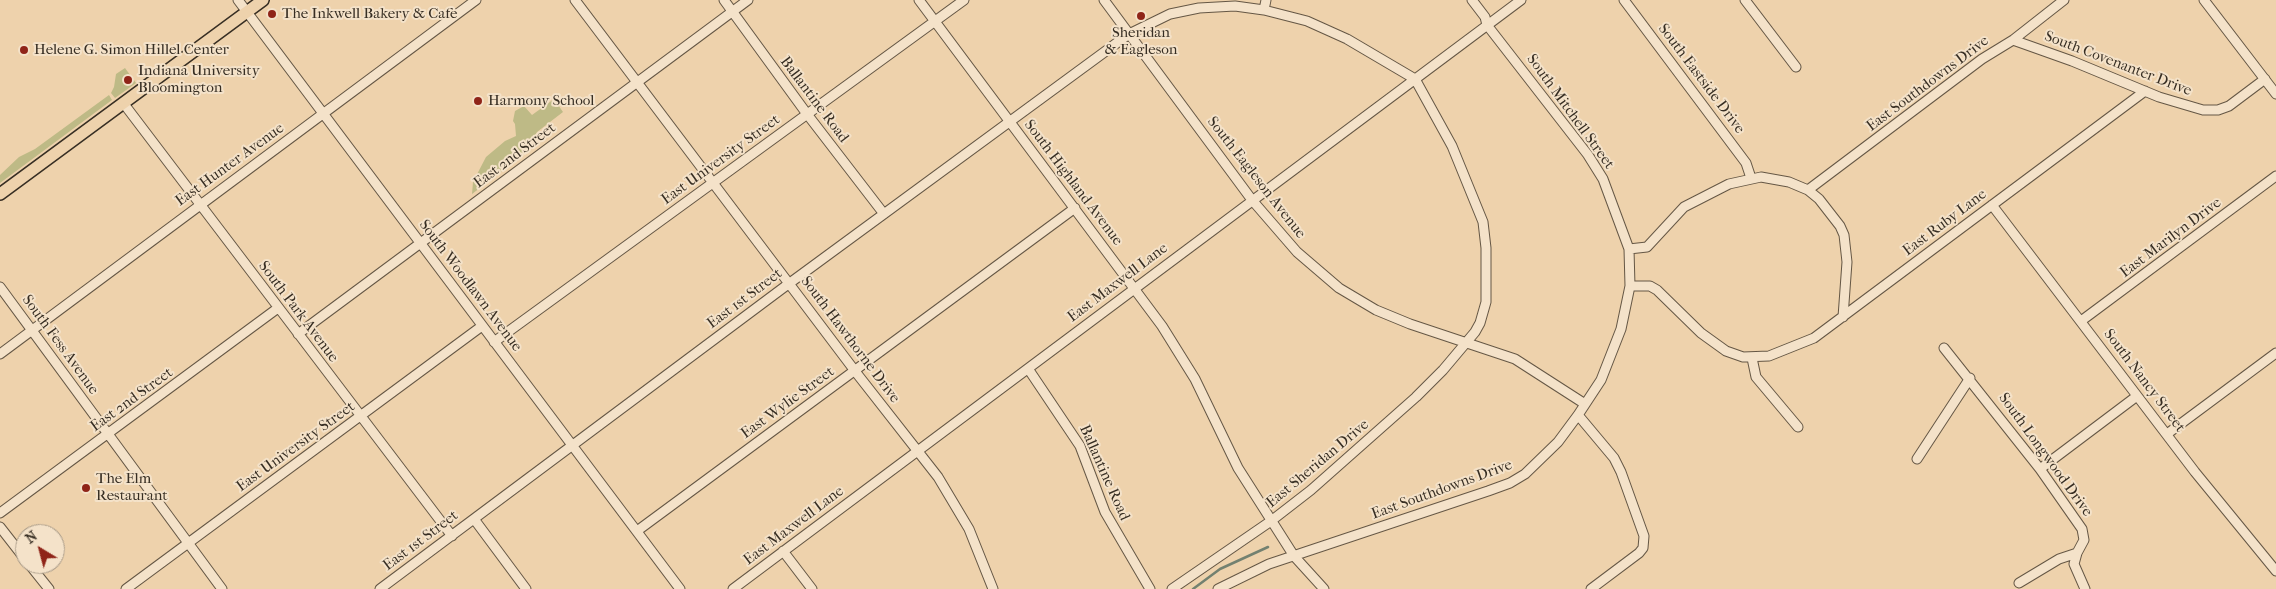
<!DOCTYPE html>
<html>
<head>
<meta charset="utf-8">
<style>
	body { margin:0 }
	#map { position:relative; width:2276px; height:589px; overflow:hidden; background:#eed2ac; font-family:"IM FELL French Canon",serif }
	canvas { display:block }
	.north { position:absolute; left:15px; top:524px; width:50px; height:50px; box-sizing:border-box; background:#f4e2c9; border:1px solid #a89a87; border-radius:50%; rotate:323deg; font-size:14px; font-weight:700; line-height:20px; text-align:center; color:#372e23 }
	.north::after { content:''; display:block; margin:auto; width:18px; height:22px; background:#8f2418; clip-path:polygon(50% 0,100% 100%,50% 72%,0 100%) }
</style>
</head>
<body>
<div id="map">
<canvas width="2276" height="589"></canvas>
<div class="north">N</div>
</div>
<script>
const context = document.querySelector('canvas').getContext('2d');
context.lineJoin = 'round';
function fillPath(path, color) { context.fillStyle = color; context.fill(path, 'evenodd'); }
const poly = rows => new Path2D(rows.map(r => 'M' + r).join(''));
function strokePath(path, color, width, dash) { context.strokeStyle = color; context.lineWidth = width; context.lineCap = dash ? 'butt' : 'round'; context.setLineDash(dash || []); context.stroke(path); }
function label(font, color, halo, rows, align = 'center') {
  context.font = font + ' "IM FELL French Canon",serif'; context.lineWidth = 4; context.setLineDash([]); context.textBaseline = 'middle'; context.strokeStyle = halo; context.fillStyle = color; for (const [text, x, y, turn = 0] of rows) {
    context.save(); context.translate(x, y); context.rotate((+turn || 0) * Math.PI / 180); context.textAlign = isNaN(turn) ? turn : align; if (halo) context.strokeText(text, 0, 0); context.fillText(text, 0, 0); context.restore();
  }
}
fillPath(poly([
	[125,68,136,83,115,98,111,93,114,87,116,74],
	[109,95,112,100,0,183,0,175,19,157,35,149],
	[554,99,563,112,537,132,523,155,472,194,473,182,486,157,505,141,516,136,515,124,513,121,515,111,524,106,532,115]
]), '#beba86');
strokePath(poly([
	[1193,589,1220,569,1268,547]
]), '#738170', 2.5);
const minor = poly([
	[238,0,680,589],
	[575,0,858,375,938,477,969,529,993,589],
	[724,0,807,114,884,214],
	[919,0,1162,326,1195,379,1238,468,1294,556,1324,589],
	[1104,0,1252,200,1297,252,1339,288,1376,310,1410,324,1515,359,1585,404],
	[1472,0,1485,17,1487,25,1588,155,1603,179,1629,249,1630,286,1650,286,1657,290,1701,333,1726,351,1743,357,1769,356,1814,338,2145,91],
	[1624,0,1746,163,1751,178],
	[1745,0,1796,67],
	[2204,0,2276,94],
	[1264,10,1266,0],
	[2013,40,2072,61,2159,97,2203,110,2218,110,2229,106,2265,79],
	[124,104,452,536],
	[1808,190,1982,59,2013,40,2064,0],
	[1992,205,2195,472,2276,571],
	[1629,249,1647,247,1684,207,1729,184,1761,177,1789,182,1808,190,1819,199,1840,226,1844,235,1847,262,1843,317],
	[0,287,222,589],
	[2081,321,2276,176],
	[298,334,748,0],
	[494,342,964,0],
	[1944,348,2040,469,2082,529,2084,540,2077,553,2074,564,2085,589],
	[0,354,476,0],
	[1752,358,1756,377,1798,427],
	[1029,370,1080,446,1105,512,1150,589],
	[1578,415,1614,458,1621,472,1644,536,1643,548,1639,553,1591,589],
	[2167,434,2276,353],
	[1917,459,1970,378],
	[2040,469,2137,396],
	[0,513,278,308],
	[474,519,526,589],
	[0,527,25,559],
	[637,531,1075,208],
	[783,551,812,589],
	[29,564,49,589],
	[2019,583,2059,559,2077,553],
	[126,589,482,326],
	[380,589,783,288,1129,34,1170,14,1199,8,1235,6,1264,10,1307,21,1347,39,1415,79,1452,146,1483,222,1486,248,1486,302,1480,323,1475,332,1443,370,1416,397,1311,490,1271,521,1172,589],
	[733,589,1521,0],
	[1218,589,1269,564,1488,491,1510,483,1525,474,1558,442,1578,415,1601,380,1621,329,1630,286]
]);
const major = poly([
	[0,194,263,0]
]);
strokePath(minor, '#655745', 11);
strokePath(major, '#372e23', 14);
strokePath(minor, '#f4e2c9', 9);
strokePath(major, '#eed2ac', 11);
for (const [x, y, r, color] of [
	[272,14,5,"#8f2418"],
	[1141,16,5,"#8f2418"],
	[24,50,5,"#8f2418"],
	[128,80,5,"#8f2418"],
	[478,101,5,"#8f2418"],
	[86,488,5,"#8f2418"]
]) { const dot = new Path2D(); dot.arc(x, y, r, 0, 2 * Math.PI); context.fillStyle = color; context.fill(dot); strokePath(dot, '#f4e2c9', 2); }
label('15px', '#372e23', '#f4e2c9', [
	["The Inkwell Bakery & Cafe",282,14],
	["Sheridan",1141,33,"center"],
	["& Eagleson",1141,50,"center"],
	["Helene G. Simon Hillel Center",34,50],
	["Indiana University",138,71],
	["Bloomington",138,88],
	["Harmony School",488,101],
	["The Elm",96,479],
	["Restaurant",96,496]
], 'left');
label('15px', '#372e23', '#f4e2c9', [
	["South Covenanter Drive",2118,64,21],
	["South Eastside Drive",1701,79,53],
	["East Southdowns Drive",1928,84,-37],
	["Ballantine Road",814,100,53],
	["South Mitchell Street",1570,112,54],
	["East 2nd Street",515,156,-37],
	["East University Street",721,160,-36],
	["East Hunter Avenue",230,165,-36],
	["South Eagleson Avenue",1256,178,52],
	["South Highland Avenue",1073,183,53],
	["East Ruby Lane",1945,223,-37],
	["East Marilyn Drive",2171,238,-37],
	["East Maxwell Lane",1118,283,-37],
	["South Woodlawn Avenue",470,286,53],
	["East 1st Street",745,299,-37],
	["South Park Avenue",298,312,53],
	["South Hawthorne Drive",850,340,53],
	["South Fess Avenue",60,345,54],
	["South Nancy Street",2144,381,53],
	["East 2nd Street",132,400,-36],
	["East Wylie Street",788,403,-36],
	["East University Street",296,447,-36],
	["South Longwood Drive",2045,455,54],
	["East Sheridan Drive",1318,464,-40],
	["Ballantine Road",1104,473,66],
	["East Southdowns Drive",1442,490,-20],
	["East Maxwell Lane",794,526,-37],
	["East 1st Street",421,541,-37]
]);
</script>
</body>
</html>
